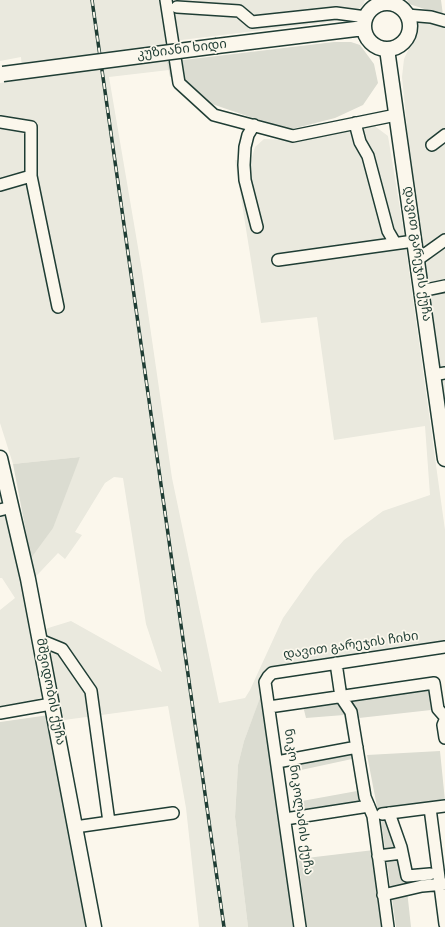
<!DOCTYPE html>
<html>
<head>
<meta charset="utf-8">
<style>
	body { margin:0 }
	canvas { display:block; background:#fbf7ec }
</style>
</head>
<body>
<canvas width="445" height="927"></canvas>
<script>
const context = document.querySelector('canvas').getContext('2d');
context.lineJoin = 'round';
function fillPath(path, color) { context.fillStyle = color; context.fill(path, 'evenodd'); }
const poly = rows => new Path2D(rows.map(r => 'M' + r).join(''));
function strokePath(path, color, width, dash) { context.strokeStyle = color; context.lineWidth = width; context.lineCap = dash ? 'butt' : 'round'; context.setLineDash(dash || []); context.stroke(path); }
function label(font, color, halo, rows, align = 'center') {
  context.font = font + ' "Gochi Hand","Noto Sans Georgian",sans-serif'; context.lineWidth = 3.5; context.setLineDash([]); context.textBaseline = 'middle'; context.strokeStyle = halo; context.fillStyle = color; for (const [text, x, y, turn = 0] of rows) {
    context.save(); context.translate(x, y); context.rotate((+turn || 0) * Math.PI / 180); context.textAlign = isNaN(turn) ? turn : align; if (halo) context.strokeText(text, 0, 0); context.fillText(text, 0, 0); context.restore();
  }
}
fillPath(poly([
	[0,0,365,0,363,5,346,20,165,42,169,70,109,77,142,271,172,478,219,703,245,698,250,690,283,618,314,574,344,540,383,511,430,495,425,426,334,440,317,317,261,323,235,160,251,161,255,147,264,139,290,140,372,124,388,136,403,227,445,530,445,644,271,669,244,741,238,765,235,817,248,927,199,927,186,808,168,706,64,720,45,629,71,621,162,672,146,624,123,478,114,477,105,483,75,532,82,535,65,559,58,553,25,588,44,694,37,700,0,706,0,610,15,598,2,578,0,578,0,478,18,573,31,558,80,457,13,464,0,423,0,83,23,79,21,57,0,61],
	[416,20,445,28,445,403,409,148,402,77,404,59,411,44]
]), '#eae9de');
fillPath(poly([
	[407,0,441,0,443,15,409,4],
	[334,42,351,42,360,45,374,64,378,83,363,105,335,118,288,130,212,104,188,85,183,78,170,77,167,62],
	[80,457,53,528,31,558,13,464],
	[264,687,300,927,248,927,235,817,238,765,244,741],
	[429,690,431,710,359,718,370,800,304,812,302,801,357,791,352,759,301,770,297,754,349,744,344,715,306,718,303,706],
	[49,715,89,927,0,927,0,722],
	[440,751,445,801,391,807,378,812,367,755],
	[399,817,411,927,396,927,381,820],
	[374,850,384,927,307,927,298,859]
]), '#dbdcd1');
const minor = poly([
	[166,0,179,83,214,115,293,136,396,115],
	[378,0,378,5],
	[395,0,396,5],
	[177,7,239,11,252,22,336,13,366,17],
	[407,15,431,17,445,21],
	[0,122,31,127,31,176,0,185],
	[355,123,360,142,368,156,388,231,395,243],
	[254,125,248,135,245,147,244,165,245,180,257,227],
	[432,145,445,135],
	[31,176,58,307],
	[278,260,414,241],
	[417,260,445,240],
	[421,291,445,286],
	[433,375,445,373],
	[0,510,12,507],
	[40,640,62,649,91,691,109,822],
	[336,663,341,697,351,712,365,797,373,816,388,927],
	[269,707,434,683,438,709,445,717],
	[0,713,51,704],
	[445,720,443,725,445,738],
	[277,762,357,747],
	[430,808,445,924],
	[389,813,401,847,407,876,430,874],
	[382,814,445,806],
	[285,819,369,806],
	[75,827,173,813],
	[378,856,402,853],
	[383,895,422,886,445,884],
	[300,927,265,682,268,677,272,673,445,647]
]);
const major = poly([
	'364 26a23 23 0 1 1 46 0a23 23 0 1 1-46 0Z',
	[217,46,364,28],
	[387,49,445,459],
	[0,458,28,579,94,927]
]);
strokePath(minor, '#1f3d34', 14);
strokePath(major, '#1f3d34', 17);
strokePath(minor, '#fbf7ec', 11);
strokePath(major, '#fbf7ec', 14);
const rail = poly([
	[92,0,224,927]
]);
strokePath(rail, '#1f3d34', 3.5);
strokePath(rail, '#fbf7ec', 2, [6]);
const majorBridge = poly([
	[3,74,217,46]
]);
strokePath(majorBridge, '#1f3d34', 17, []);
strokePath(majorBridge, '#fbf7ec', 14);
label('13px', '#1f3d34', '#fbf7ec', [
	["კუზიანი ხიდი",182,51,-7],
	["დავით გარეჯის ქუჩა",416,254,82],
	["დავით გარეჯის ჩიხი",351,647,-8],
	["მშვიდობის ქუჩა",49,692,79],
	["ნიკო ნიკოლაძის ქუჩა",297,802,82]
]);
</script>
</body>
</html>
